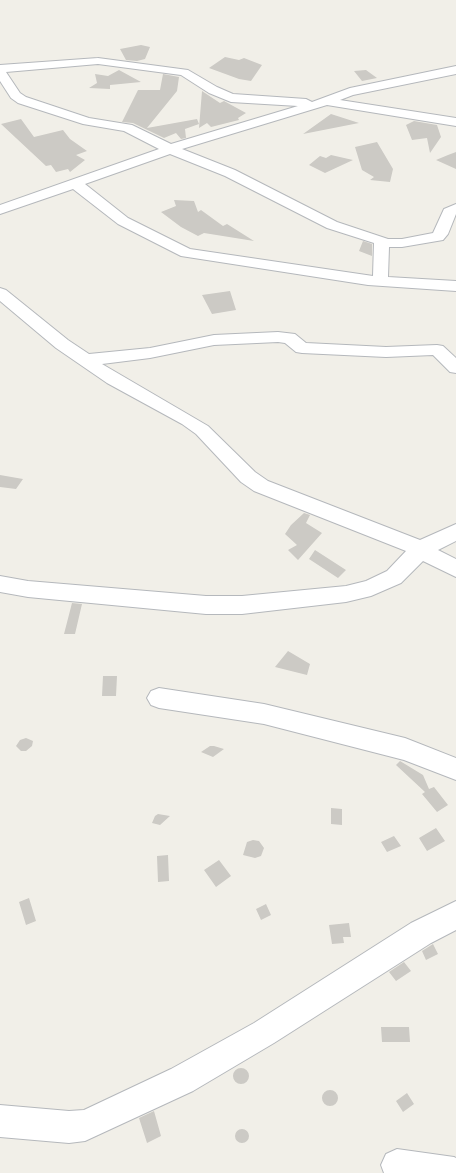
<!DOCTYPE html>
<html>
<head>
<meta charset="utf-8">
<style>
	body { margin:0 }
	canvas { display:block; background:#f1efe8 }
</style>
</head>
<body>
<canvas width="456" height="1173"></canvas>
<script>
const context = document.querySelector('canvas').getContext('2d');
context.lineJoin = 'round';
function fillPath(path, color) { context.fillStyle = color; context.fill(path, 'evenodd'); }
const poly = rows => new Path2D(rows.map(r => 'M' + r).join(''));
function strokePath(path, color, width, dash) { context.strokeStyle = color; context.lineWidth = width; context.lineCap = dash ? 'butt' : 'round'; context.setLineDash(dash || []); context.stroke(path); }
fillPath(poly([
	[141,45,150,47,145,59,137,61,126,60,120,49],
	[225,57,239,60,244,58,262,65,251,81,239,79,209,68],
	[119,70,141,82,110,85,110,89,89,88,97,83,95,74,108,76],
	[366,70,377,78,362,81,354,71],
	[163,74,179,77,177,91,147,128,197,119,199,124,185,129,186,138,181,139,176,133,164,138,133,123,122,122,138,90,160,90],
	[202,91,220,103,224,101,246,113,238,118,239,120,211,127,207,123,199,128],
	[331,114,359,123,303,134],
	[21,119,34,137,63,130,70,139,87,151,76,155,85,160,70,172,68,169,56,172,51,165,46,166,1,124],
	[414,121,437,125,441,137,430,153,427,138,412,140,406,125],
	[377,142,393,169,390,182,370,180,374,177,362,170,355,147],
	[456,152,456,169,436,160,448,155],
	[331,155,353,160,325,173,309,165,320,156,326,158],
	[174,200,194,201,198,212,201,210,223,226,227,224,254,241,204,233,198,236,181,227,161,212,176,206],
	[363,241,372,244,372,256,359,251],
	[230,291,236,310,212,314,202,295],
	[0,475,23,479,16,489,0,487],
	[304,513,310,515,306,523,322,533,298,560,288,550,297,545,285,534,291,525],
	[315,550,346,570,338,578,309,559],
	[72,603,82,604,75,634,64,634],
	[288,651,310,664,307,675,275,667],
	[103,676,117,676,116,696,102,696],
	[26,738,33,741,32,746,26,751,21,751,16,746,20,740],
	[210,746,214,746,224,749,213,757,201,752],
	[400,761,423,775,429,789,434,787,448,805,437,812,422,794,425,792,396,765],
	[331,808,342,809,342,825,331,824],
	[158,814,170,816,160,825,152,823,155,816],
	[436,828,445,841,427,851,419,838],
	[394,836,401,846,387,852,381,842],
	[253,840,259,841,264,848,261,856,255,858,243,855,247,842],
	[168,855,169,881,158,882,157,856],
	[219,860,231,876,216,887,204,870],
	[29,898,36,921,26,925,19,902],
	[266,904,271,915,261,920,256,909],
	[349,923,351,937,343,937,344,943,332,944,329,925],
	[433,944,438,954,426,960,422,951],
	[404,962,411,971,396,981,389,972],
	[381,1027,409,1027,410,1042,382,1042],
	'233 1076a8 8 0 1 1 16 0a8 8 0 1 1-16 0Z',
	'322 1098a8 8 0 1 1 16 0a8 8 0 1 1-16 0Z',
	[407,1093,414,1104,403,1112,396,1101],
	[154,1111,161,1136,147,1143,139,1118],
	'235 1136a7 7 0 1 1 14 0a7 7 0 1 1-14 0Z'
]), '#cccac5');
const minor = poly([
	[98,58,188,70,217,87,233,94,306,99,312,102,350,88,456,66,456,74,353,95,340,100,456,118,456,126,327,105,182,149,235,170,337,222,388,239,402,239,433,233,444,209,456,204,456,214,448,234,443,240,402,247,389,247,388,277,456,281,456,291,368,285,181,256,118,224,73,189,0,214,0,205,159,149,124,131,83,124,18,103,11,98,0,81,0,65,98,58],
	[98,64,181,75,209,93,231,102,298,106,171,144,132,125,89,118,26,97,20,93,6,72,98,64],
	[170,154,225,176,327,228,374,243,373,276,190,249,128,218,85,184,170,154],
	[0,288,6,290,68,340,89,354,150,348,214,335,278,332,295,334,306,343,386,347,437,345,443,346,456,358,456,373,450,372,433,355,386,357,302,353,296,352,285,343,278,342,214,345,150,358,102,364,208,426,255,472,268,481,420,540,456,524,456,541,438,550,456,559,456,577,423,561,401,583,371,596,346,602,242,614,206,614,28,597,0,592,0,576,28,581,206,596,242,596,346,586,366,581,387,571,406,551,254,491,241,482,196,434,182,424,107,383,56,348,0,301,0,288],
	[159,688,264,704,405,738,456,758,456,780,404,760,264,724,159,708,151,705,147,698,151,691,159,688],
	[456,901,456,930,431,943,274,1043,193,1091,85,1141,69,1143,0,1137,0,1105,69,1111,84,1110,171,1069,254,1023,411,923,456,901],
	[397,1149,454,1157,456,1158,456,1173,384,1173,381,1165,386,1154,397,1149]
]);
strokePath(minor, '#b5b8bc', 2);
fillPath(minor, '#fff');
</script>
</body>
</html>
